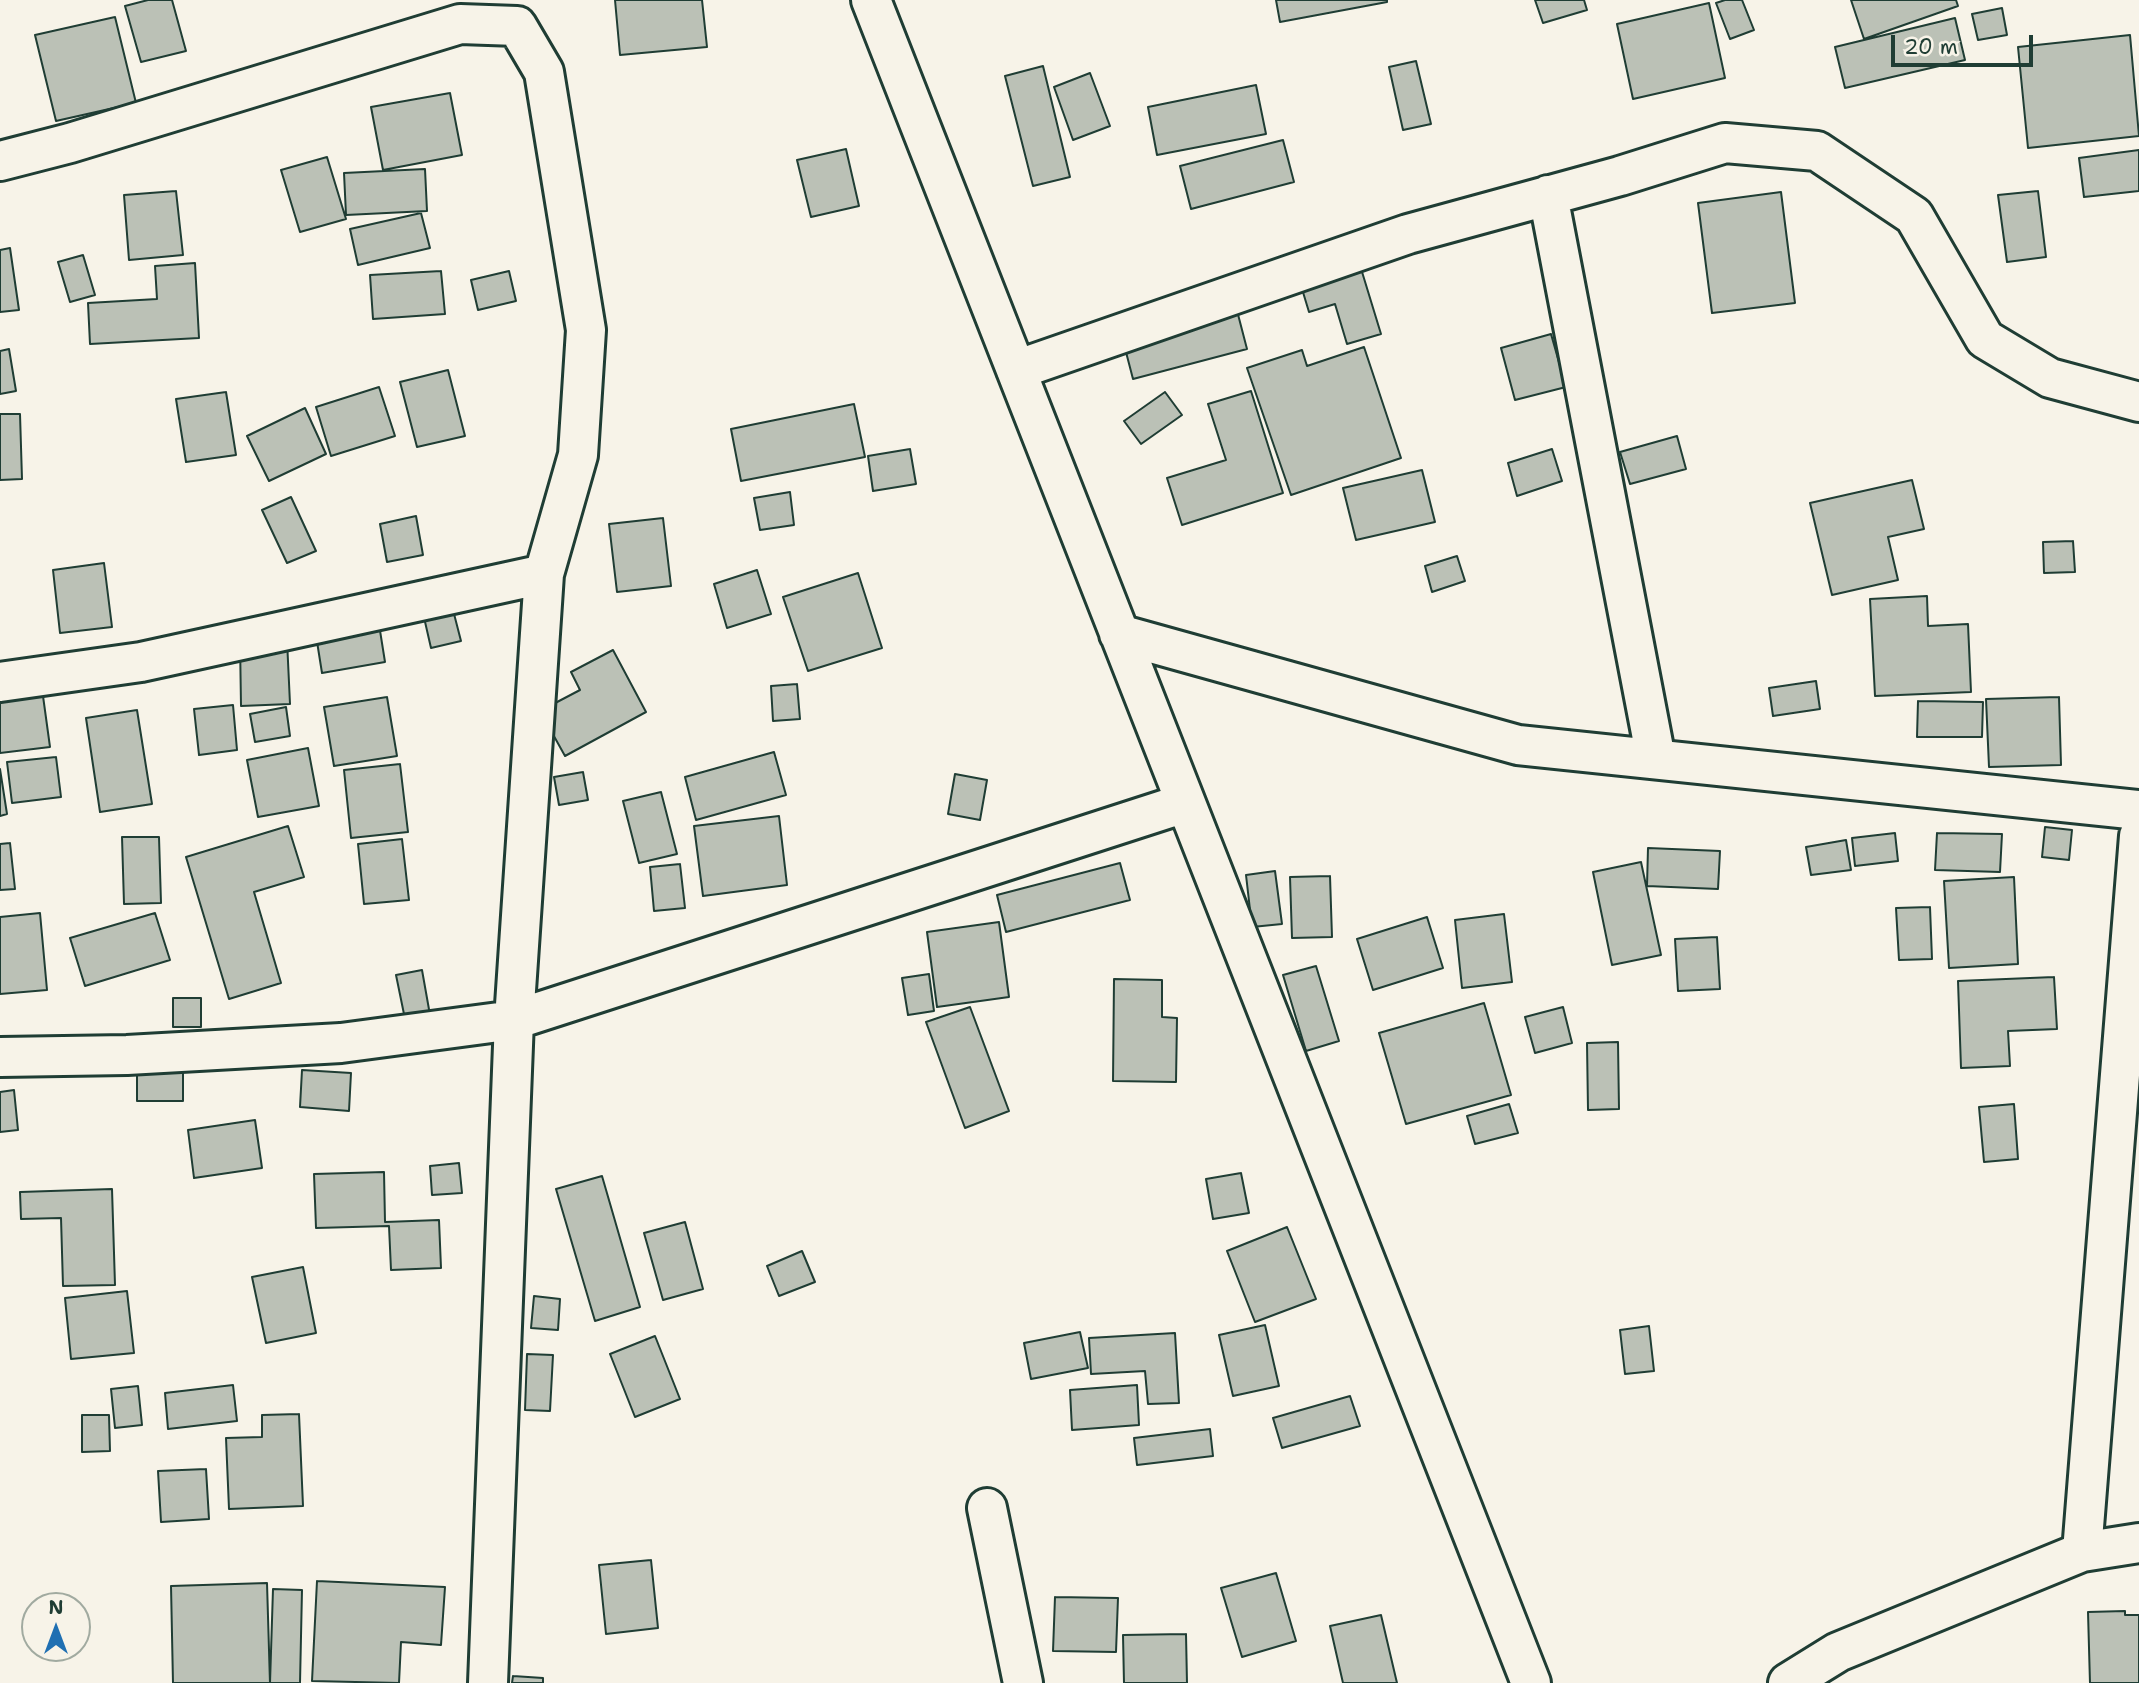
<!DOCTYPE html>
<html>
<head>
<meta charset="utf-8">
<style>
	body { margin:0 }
	#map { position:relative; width:2139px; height:1683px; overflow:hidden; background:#f7f3e8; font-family:"Shantell Sans",sans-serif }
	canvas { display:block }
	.north { position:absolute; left:21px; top:1592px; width:70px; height:70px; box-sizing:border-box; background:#f7f3e8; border:2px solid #a1aaa0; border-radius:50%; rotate:0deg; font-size:19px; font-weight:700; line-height:28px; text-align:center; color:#1f3d34 }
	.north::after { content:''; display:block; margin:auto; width:24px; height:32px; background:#1f6fb2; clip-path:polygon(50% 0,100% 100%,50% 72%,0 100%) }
	.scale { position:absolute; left:1891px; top:35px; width:142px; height:32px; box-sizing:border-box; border:4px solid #1f3d34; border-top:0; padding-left:9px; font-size:21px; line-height:24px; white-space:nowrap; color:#1f3d34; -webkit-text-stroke:5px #f7f3e8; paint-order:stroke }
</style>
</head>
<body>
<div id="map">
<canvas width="2139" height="1683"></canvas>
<div class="north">N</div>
<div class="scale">20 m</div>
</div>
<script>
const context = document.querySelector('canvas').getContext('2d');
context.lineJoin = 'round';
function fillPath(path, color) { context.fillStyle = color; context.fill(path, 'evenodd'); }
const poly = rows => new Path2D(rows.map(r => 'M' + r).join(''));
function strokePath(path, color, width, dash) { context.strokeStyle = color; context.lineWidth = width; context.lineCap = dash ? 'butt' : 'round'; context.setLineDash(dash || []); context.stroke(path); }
const building = poly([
	[148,0,172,0,186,51,141,62,125,6,148,0],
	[615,0,702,0,707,47,620,55,615,0],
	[1276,0,1387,0,1387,2,1280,22,1276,0],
	[1535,0,1584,0,1587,10,1543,23,1535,0],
	[1725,0,1742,0,1754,30,1730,39,1716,3,1725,0],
	[1851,0,1956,0,1958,6,1864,39,1851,0],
	[1709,3,1725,78,1633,99,1617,24,1709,3],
	[2002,8,2007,35,1978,40,1972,14,2002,8],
	[115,17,136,103,56,121,35,35,115,17],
	[1955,18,1965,60,1845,88,1835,47,1955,18],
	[2130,35,2139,136,2028,148,2018,47,2130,35],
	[1416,61,1431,124,1403,130,1389,67,1416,61],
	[1043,66,1070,177,1033,186,1005,76,1043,66],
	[1090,73,1110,126,1073,140,1054,87,1090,73],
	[1256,85,1266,134,1157,155,1148,107,1256,85],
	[450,93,462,155,383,170,371,107,450,93],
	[1283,140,1294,182,1191,209,1180,166,1283,140],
	[846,149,859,206,811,217,797,160,846,149],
	[2139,150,2139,191,2084,197,2079,158,2139,150],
	[327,157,346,219,300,232,281,170,327,157],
	[425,169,427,211,346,215,344,173,425,169],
	[176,191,183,255,129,260,124,195,176,191],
	[2038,191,2046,257,2007,262,1998,195,2038,191],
	[1781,192,1795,303,1712,313,1698,203,1781,192],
	[421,213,430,248,358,265,350,229,421,213],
	[10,248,19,310,0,312,0,250,10,248],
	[83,255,95,295,70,302,58,262,83,255],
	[1359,262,1381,334,1347,344,1335,304,1309,312,1299,279,1359,262],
	[195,263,199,338,90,344,88,303,157,299,155,266,195,263],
	[441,271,445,314,373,319,370,275,441,271],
	[509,271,516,301,478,310,471,280,509,271],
	[1234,299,1247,349,1133,379,1120,329,1234,299],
	[1551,334,1566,387,1515,400,1501,348,1551,334],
	[1364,347,1401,458,1291,495,1247,368,1302,350,1307,366,1364,347],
	[9,349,16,391,0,394,0,351,9,349],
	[448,370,465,436,417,447,400,382,448,370],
	[379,387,395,436,331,456,316,407,379,387],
	[1251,391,1283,493,1182,525,1167,478,1226,460,1208,404,1251,391],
	[226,392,236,455,186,462,176,399,226,392],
	[1165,392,1182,415,1141,444,1124,421,1165,392],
	[854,404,865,457,741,481,731,429,854,404],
	[305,408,326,454,269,481,247,436,305,408],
	[0,414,20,414,22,479,0,480,0,414],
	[1677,436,1686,469,1630,484,1620,452,1677,436],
	[910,449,916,484,873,491,868,456,910,449],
	[1552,449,1562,481,1517,496,1508,463,1552,449],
	[1422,470,1435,522,1356,540,1343,488,1422,470],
	[1912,480,1924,529,1888,537,1898,580,1832,595,1810,503,1912,480],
	[790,492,794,525,760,530,754,498,790,492],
	[291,497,316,551,287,563,262,510,291,497],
	[416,516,423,555,387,562,380,524,416,516],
	[663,518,671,586,617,592,609,524,663,518],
	[2073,541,2075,572,2044,573,2043,542,2073,541],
	[1457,556,1465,581,1432,592,1425,566,1457,556],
	[104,563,112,627,60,633,53,570,104,563],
	[757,570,771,614,727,628,714,584,757,570],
	[858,573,882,648,808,671,783,597,858,573],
	[1927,596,1928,626,1968,624,1971,692,1875,696,1870,599,1927,596],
	[452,606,461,641,431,648,423,613,452,606],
	[378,618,385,662,322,673,315,629,378,618],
	[287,640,290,704,241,706,240,641,287,640],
	[613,650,646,712,565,756,540,711,580,690,571,672,613,650],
	[1816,681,1820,709,1773,716,1769,688,1816,681],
	[797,684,800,719,773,721,771,686,797,684],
	[43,696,50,747,0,753,0,701,43,696],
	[387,697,397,756,334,766,324,707,387,697],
	[2059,697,2061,765,1989,767,1986,699,2059,697],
	[1918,701,1983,702,1982,737,1917,737,1918,701],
	[233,705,237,750,199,755,194,709,233,705],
	[286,707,290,736,255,742,250,714,286,707],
	[137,710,152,804,100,812,86,718,137,710],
	[308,748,319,806,258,817,247,760,308,748],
	[774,752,786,795,696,820,685,777,774,752],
	[56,757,61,797,12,803,7,762,56,757],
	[400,764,408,832,351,838,344,770,400,764],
	[0,769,7,814,0,816,0,769],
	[583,772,588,800,559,805,554,777,583,772],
	[955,774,987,780,980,820,948,814,955,774],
	[661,792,677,854,639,863,623,801,661,792],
	[779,816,787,885,703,896,694,826,779,816],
	[288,826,304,877,254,892,281,983,229,999,186,857,288,826],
	[2045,827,2072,830,2069,860,2042,857,2045,827],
	[1895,833,1898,861,1855,866,1852,838,1895,833],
	[1937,833,2002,834,2000,872,1935,870,1937,833],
	[122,837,159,837,161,903,124,904,122,837],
	[402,839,409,900,364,904,358,844,402,839],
	[1846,840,1851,870,1811,875,1806,847,1846,840],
	[10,843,15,889,0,890,0,844,10,843],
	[1648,848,1720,851,1718,889,1647,886,1648,848],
	[1641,862,1661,955,1612,965,1593,872,1641,862],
	[1120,863,1130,900,1006,932,997,895,1120,863],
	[680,864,685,908,654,911,650,867,680,864],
	[1275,871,1282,924,1252,927,1246,875,1275,871],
	[1330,876,1332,937,1292,938,1290,877,1330,876],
	[2014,877,2018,964,1949,968,1944,881,2014,877],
	[1930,907,1932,959,1899,960,1896,908,1930,907],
	[40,913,47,990,0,994,0,917,40,913],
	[155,913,170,960,85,986,70,938,155,913],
	[1504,914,1512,982,1462,988,1455,920,1504,914],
	[1427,917,1443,968,1373,990,1357,939,1427,917],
	[999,922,1009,997,937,1007,927,932,999,922],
	[1717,937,1720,989,1678,991,1675,939,1717,937],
	[1316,966,1339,1041,1306,1051,1283,975,1316,966],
	[422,970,430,1015,405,1019,396,975,422,970],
	[929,974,934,1011,908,1015,902,978,929,974],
	[2054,977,2057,1029,2008,1031,2010,1066,1961,1068,1958,981,2054,977],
	[1114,979,1162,980,1162,1017,1177,1018,1176,1082,1113,1081,1114,979],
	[173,998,201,998,201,1027,173,1027,173,998],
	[1484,1003,1511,1095,1406,1124,1379,1033,1484,1003],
	[970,1007,1009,1111,965,1128,926,1022,970,1007],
	[1563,1007,1572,1043,1535,1053,1525,1017,1563,1007],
	[1618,1042,1619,1109,1588,1110,1587,1043,1618,1042],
	[137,1070,183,1070,183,1101,137,1101,137,1070],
	[302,1070,351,1073,349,1111,300,1107,302,1070],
	[14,1090,18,1130,0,1132,0,1092,14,1090],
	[1509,1104,1518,1133,1475,1144,1467,1116,1509,1104],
	[2014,1104,2018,1159,1984,1162,1979,1107,2014,1104],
	[255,1120,262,1168,194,1178,188,1130,255,1120],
	[459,1163,462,1193,432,1195,430,1166,459,1163],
	[384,1172,385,1222,439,1220,441,1268,391,1270,389,1226,316,1228,314,1174,384,1172],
	[1241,1173,1249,1213,1213,1219,1206,1179,1241,1173],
	[602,1176,640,1307,595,1321,556,1189,602,1176],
	[112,1189,115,1285,63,1286,61,1218,21,1219,20,1192,112,1189],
	[685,1222,703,1289,663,1300,644,1233,685,1222],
	[1287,1227,1316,1299,1255,1322,1227,1251,1287,1227],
	[802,1251,815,1282,779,1296,767,1266,802,1251],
	[303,1267,316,1333,266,1343,252,1277,303,1267],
	[127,1291,134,1353,71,1359,65,1298,127,1291],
	[534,1296,560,1299,558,1330,531,1328,534,1296],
	[1265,1325,1279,1386,1233,1396,1219,1335,1265,1325],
	[1649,1326,1654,1371,1625,1374,1620,1330,1649,1326],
	[1080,1332,1088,1368,1031,1379,1024,1343,1080,1332],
	[1175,1333,1179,1403,1148,1404,1145,1371,1091,1374,1089,1338,1175,1333],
	[655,1336,680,1399,635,1417,610,1354,655,1336],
	[527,1354,553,1355,550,1411,525,1410,527,1354],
	[233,1385,237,1421,168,1429,165,1393,233,1385],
	[1137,1385,1139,1425,1072,1430,1070,1390,1137,1385],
	[138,1386,142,1425,115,1428,111,1389,138,1386],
	[1350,1396,1360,1426,1282,1448,1273,1418,1350,1396],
	[299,1414,303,1506,229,1509,226,1438,262,1437,262,1415,299,1414],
	[82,1415,109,1415,110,1451,82,1452,82,1415],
	[1210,1429,1213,1456,1137,1465,1134,1438,1210,1429],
	[206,1469,209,1519,161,1522,158,1471,206,1469],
	[651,1560,658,1628,606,1634,599,1565,651,1560],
	[1276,1573,1296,1641,1242,1657,1221,1588,1276,1573],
	[317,1581,445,1587,441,1645,401,1642,399,1683,312,1681,317,1581],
	[267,1583,270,1683,173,1683,171,1586,267,1583],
	[273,1589,302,1590,300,1683,270,1683,273,1589],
	[1055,1597,1118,1598,1116,1652,1053,1651,1055,1597],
	[2125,1611,2125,1615,2139,1615,2139,1683,2090,1683,2088,1612,2125,1611],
	[1381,1615,1397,1683,1343,1683,1330,1626,1381,1615],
	[1186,1634,1187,1683,1124,1683,1123,1635,1186,1634],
	[513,1676,543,1678,543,1683,512,1683,513,1676]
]);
fillPath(building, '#bbc1b6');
strokePath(building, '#1f3d34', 2);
const street = poly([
	[871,0,1531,1683],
	[0,161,70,143,460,24,517,26,544,72,586,330,578,455,544,574,514,1020,488,1683],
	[1548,195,1656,759],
	[1016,370,1408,234,1620,176,1725,143,1817,151,1914,216,1985,339,2050,378,2139,402],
	[1119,634,1518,745,2139,810],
	[0,682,141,662,544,574],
	[0,1057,127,1055,341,1043,514,1020,1185,803],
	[987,1508,1023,1683],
	[2082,1552,2139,836],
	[1788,1683,1838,1652,2082,1552,2139,1543]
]);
strokePath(street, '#1f3d34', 44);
strokePath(street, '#f7f3e8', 38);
</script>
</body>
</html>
